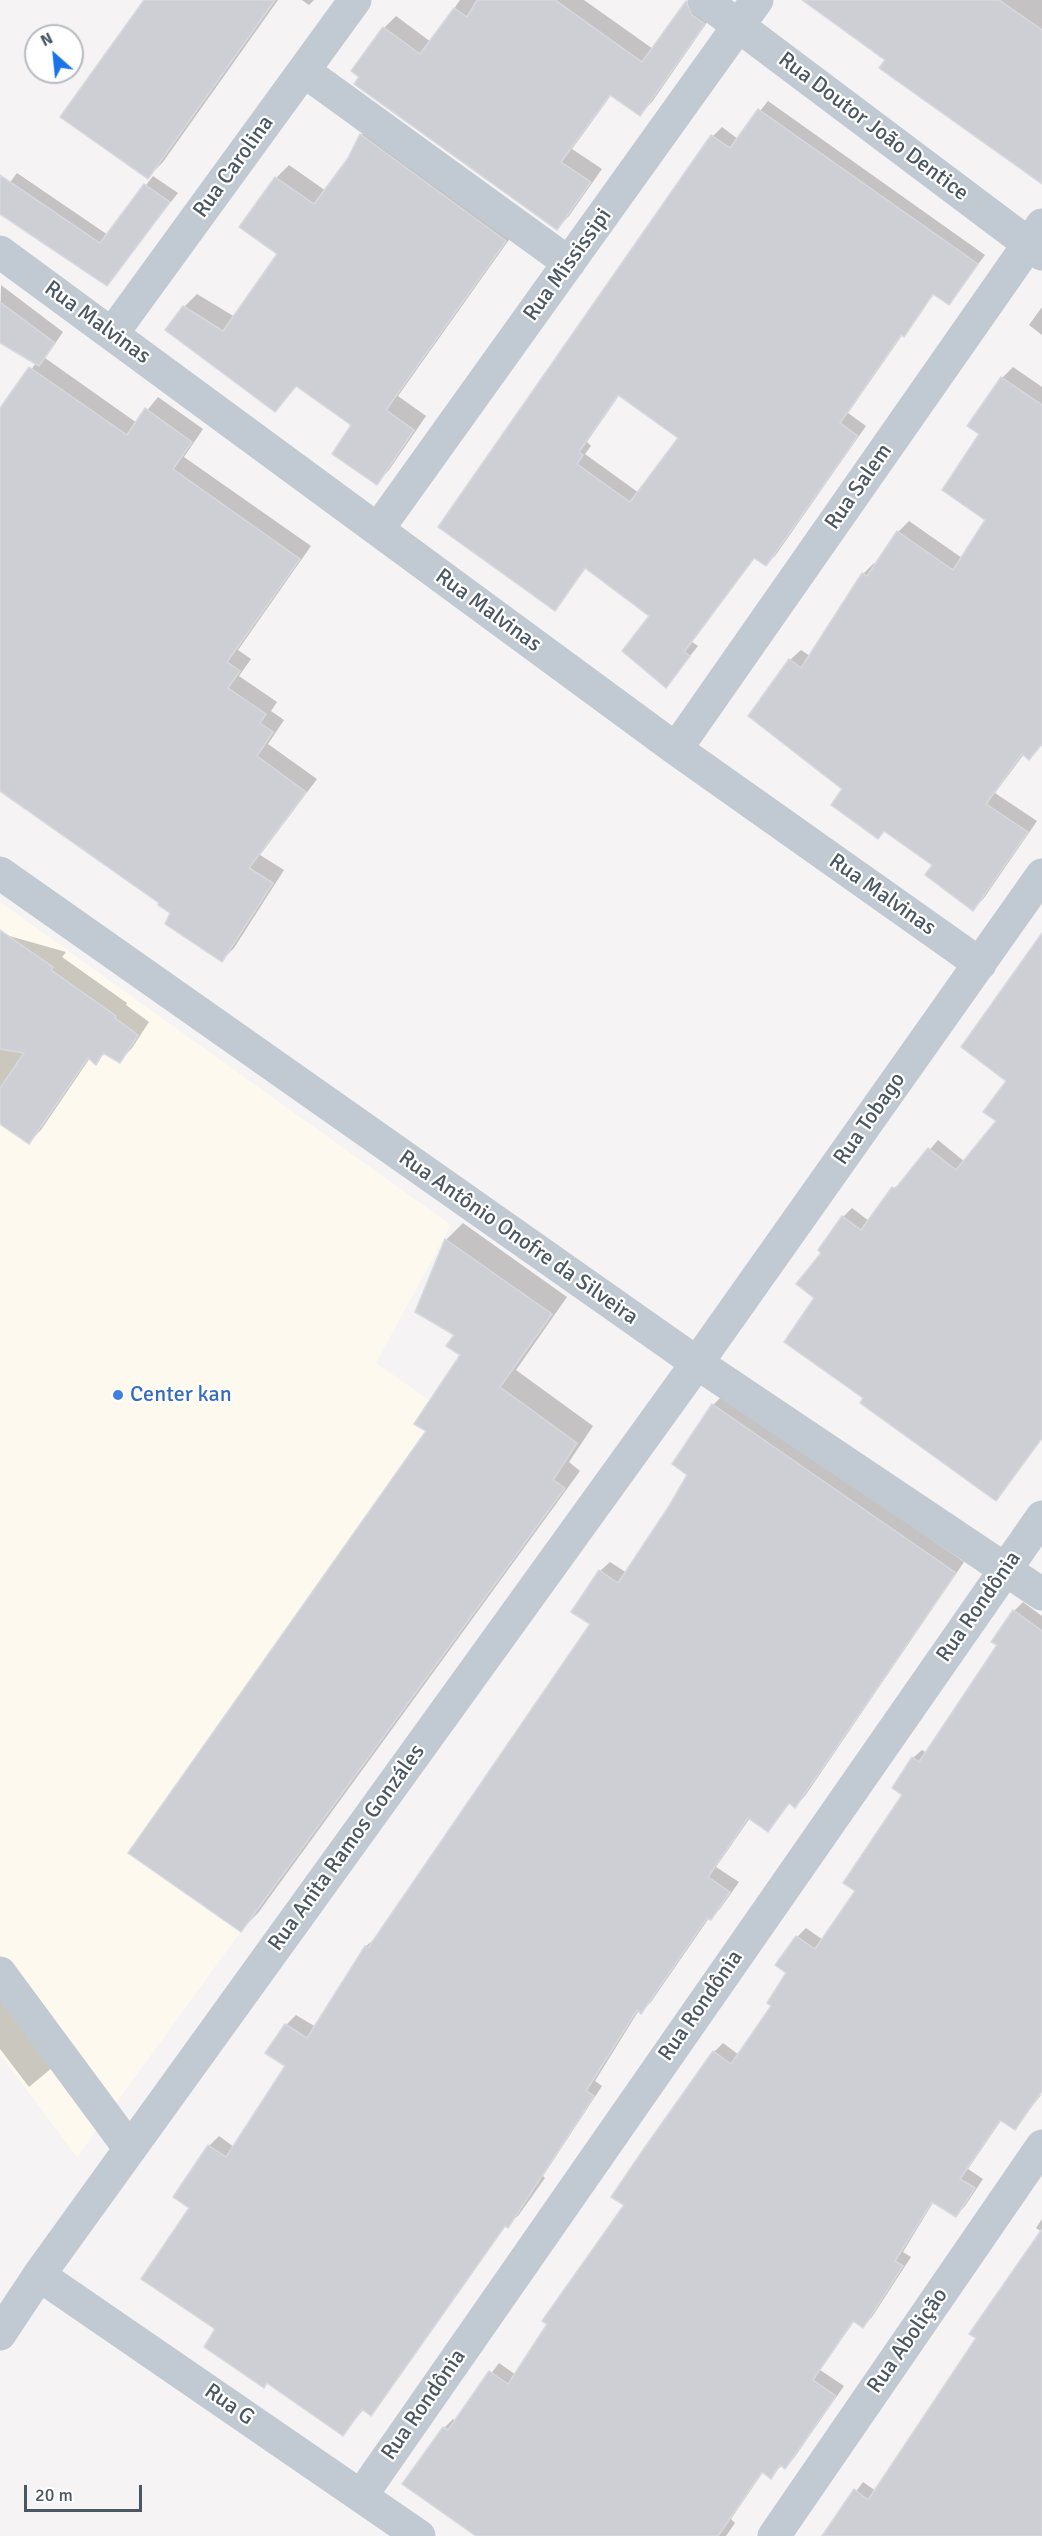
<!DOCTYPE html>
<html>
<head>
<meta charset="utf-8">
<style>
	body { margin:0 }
	#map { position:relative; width:1042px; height:2536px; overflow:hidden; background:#f5f3f3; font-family:Signika,sans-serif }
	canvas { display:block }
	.north { position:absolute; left:24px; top:24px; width:60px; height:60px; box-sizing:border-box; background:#fff; border:2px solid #b7bbc0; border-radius:50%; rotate:333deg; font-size:16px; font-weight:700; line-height:24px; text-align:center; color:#4a5661 }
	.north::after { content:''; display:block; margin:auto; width:21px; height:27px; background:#1a73e8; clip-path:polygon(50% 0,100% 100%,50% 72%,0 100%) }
	.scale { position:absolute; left:24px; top:2485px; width:118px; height:27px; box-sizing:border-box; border:3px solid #4a5661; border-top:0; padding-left:8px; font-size:18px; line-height:21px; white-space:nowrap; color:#4a5661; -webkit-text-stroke:4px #fff; paint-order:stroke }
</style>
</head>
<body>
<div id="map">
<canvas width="1042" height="2536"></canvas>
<div class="north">N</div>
<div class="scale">20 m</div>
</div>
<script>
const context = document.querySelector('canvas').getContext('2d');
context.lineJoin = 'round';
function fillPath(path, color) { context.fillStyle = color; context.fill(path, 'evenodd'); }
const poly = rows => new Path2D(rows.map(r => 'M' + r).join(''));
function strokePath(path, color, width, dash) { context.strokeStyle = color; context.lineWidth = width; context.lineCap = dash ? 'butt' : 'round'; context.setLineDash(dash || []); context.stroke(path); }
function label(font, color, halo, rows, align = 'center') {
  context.font = font + ' Signika,sans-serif'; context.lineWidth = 4.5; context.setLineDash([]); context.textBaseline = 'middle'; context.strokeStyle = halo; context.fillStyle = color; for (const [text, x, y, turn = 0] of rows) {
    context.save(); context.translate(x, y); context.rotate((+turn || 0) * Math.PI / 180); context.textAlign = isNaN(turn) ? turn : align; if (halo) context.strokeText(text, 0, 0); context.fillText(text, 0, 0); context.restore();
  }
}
fillPath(poly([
	[0,902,451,1225,376,1363,560,1492,77,2157,0,2054]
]), '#fdf9ef');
fillPath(poly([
	[146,0,278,0,163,162,147,178],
	[302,0,314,0,309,5],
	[460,0,584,0,653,49,689,0,715,11,652,102,640,114,612,94,572,149,602,169,569,216,557,228,384,28,396,16,431,42],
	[833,0,1042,0,1042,180,887,60],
	[768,101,985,255,949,303,935,293,903,334,848,413,866,426,775,556,766,564,755,557,692,642,698,646,666,686,651,616,586,568,555,609,440,526,713,136,722,127,738,139],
	[620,394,680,437,639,493,585,454,591,446,587,442],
	[374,122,518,227,398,396,426,416,389,470,376,483,353,424,298,385,275,410,184,307,197,294,235,317,279,253,241,226,276,178,289,165,326,191,349,158,361,135],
	[17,173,108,235,153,176,178,193,106,284,0,213,0,196],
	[1,285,63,332,45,358,137,423,158,397,203,429,184,457,311,546,238,650,251,659,239,676,277,702,271,711,284,720,268,744,317,779,260,855,284,870,234,948,222,960,162,902,0,789,0,411,36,363,0,342],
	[1042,307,1042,335,1029,325],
	[1013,367,1042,387,1042,745,1029,758,1024,754,995,793,1037,821,984,898,973,909,934,865,844,788,790,660,801,650,810,656,863,574,874,563,876,565,898,532,909,521,962,558,987,519,981,434,969,425,1002,378],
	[1042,934,1042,1439,995,1499,865,1398,816,1298,824,1252,843,1217,852,1208,869,1221,894,1188,904,1180,938,1140,965,1162,999,1121],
	[6,935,66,952,62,957,127,1003,126,1005,149,1022,132,1048,120,1061,105,1053,96,1063,90,1058,41,1130,29,1142,0,1122,0,940],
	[463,1223,567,1297,516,1370,593,1426,569,1462,580,1471,258,1913,241,1930,429,1431,462,1355,456,1334,417,1311,446,1240],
	[723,1395,964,1562,805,1796,795,1806,791,1802,767,1830,750,1818,716,1867,739,1882,720,1909,709,1918,651,2002,641,2012,639,2010,595,2081,602,2086,543,2176,545,2178,518,2216,506,2225,380,2404,371,2414,364,2409,343,2434,217,2329,192,2208,209,2146,219,2136,234,2147,287,2066,267,2053,286,2025,296,2015,316,2027,366,1946,377,1937,549,1684,558,1675,592,1624,600,1571,610,1562,627,1573,689,1474,713,1405],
	[1023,1602,1042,1616,1042,2086,1038,2093,1041,2095,1015,2128,1002,2119,968,2169,983,2179,965,2206,956,2215,934,2201,903,2252,911,2257,872,2317,863,2326,855,2320,820,2370,844,2386,794,2458,785,2467,782,2465,771,2477,763,2472,731,2519,735,2523,726,2536,479,2536,444,2428,453,2419,456,2421,499,2363,516,2375,626,2205,714,2052,723,2043,739,2055,773,2005,789,1973,797,1937,806,1928,823,1940,857,1890,904,1794,913,1758,922,1750,927,1753,999,1645,1014,1611],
	[0,1980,59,2062,29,2087,0,2049],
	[1042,2219,1042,2536,823,2536,863,2482,876,2491,930,2413,1042,2232,1036,2228]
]), '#0003');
const building = poly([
	[144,0,275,0,148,179,60,117,144,0],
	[477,0,555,0,642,62,686,1,692,15,705,24,640,116,610,95,561,162,591,182,557,230,354,84,359,77,351,71,383,27,420,54,454,8,467,17,477,0],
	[802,0,999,0,1042,30,1042,184,879,68,885,60,802,0],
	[758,109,978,264,949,305,933,294,904,337,901,335,840,423,858,436,766,566,754,558,684,652,690,656,666,688,622,651,649,616,585,568,555,611,438,527,711,135,730,148,758,109],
	[618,395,678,438,630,502,577,464,583,455,579,452,618,395],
	[360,134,506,241,386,410,414,430,377,485,332,454,351,425,296,386,275,412,165,330,183,306,223,331,277,254,239,227,275,177,314,204,348,158,360,134],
	[0,175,100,243,144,184,170,202,107,286,0,214,0,175],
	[0,302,55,343,39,366,0,343,0,302],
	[29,367,127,435,145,408,192,442,173,469,300,559,227,662,240,671,228,688,266,714,260,723,273,732,257,756,306,792,249,868,273,883,222,962,165,924,170,913,158,905,159,903,0,791,0,408,29,367],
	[1001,377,1042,405,1042,744,1029,760,1022,754,986,804,1028,832,973,911,925,875,932,865,884,831,878,839,831,805,842,789,748,716,789,659,801,668,862,573,867,576,897,531,953,570,985,520,942,490,979,434,967,426,1001,377],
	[0,930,53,967,51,970,116,1016,115,1018,138,1035,120,1063,103,1053,96,1065,88,1058,29,1144,0,1124,0,1088,24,1053,0,1049,0,930],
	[1042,933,1042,1438,996,1501,860,1403,863,1398,784,1342,814,1298,796,1284,821,1253,818,1250,842,1216,861,1230,892,1187,895,1189,928,1148,956,1170,996,1121,983,1112,1006,1081,961,1047,1042,933],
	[445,1239,552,1314,500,1387,577,1443,553,1480,565,1488,241,1932,128,1853,426,1431,414,1424,460,1355,446,1346,454,1335,415,1312,445,1239],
	[712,1404,956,1573,795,1808,789,1803,768,1832,748,1818,708,1877,730,1892,711,1920,707,1918,641,2014,637,2010,586,2091,594,2096,508,2228,505,2226,371,2416,362,2409,343,2436,267,2383,264,2388,204,2347,215,2329,141,2279,189,2208,173,2197,208,2145,226,2157,285,2066,265,2053,285,2024,307,2038,365,1946,368,1948,590,1624,571,1612,599,1570,618,1583,669,1506,687,1475,672,1464,712,1404],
	[1013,1610,1042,1631,1042,2091,1015,2130,1000,2120,960,2179,975,2188,956,2217,932,2202,895,2261,903,2266,863,2328,853,2321,813,2380,836,2396,785,2469,780,2465,771,2479,762,2472,718,2536,476,2536,402,2484,443,2427,448,2430,489,2371,508,2384,547,2324,542,2321,624,2205,611,2197,643,2150,713,2051,731,2064,771,2006,767,2003,786,1973,775,1965,796,1936,815,1949,855,1891,843,1883,902,1795,892,1788,912,1757,919,1762,997,1645,991,1642,1013,1610],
	[1042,2229,1042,2536,822,2536,854,2489,868,2500,976,2338,969,2334,1042,2229]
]);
fillPath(building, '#cdcfd5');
strokePath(building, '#d7d9de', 1.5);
strokePath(poly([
	[304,71,569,263],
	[0,252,676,749,980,964],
	[112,334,355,0],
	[378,529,757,0],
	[676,749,1042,225],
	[0,873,697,1363,1042,1594],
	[0,1973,130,2149],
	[39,2275,419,2536],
	[0,2334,39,2275,697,1363,1042,875],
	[361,2496,1042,1517],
	[774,2536,1042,2146]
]), '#c1cad2', 33);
strokePath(poly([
	[704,0,1042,254]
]), '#c1cad2', 33);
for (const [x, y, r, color] of [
	[118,1395,6,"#3f7fe0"]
]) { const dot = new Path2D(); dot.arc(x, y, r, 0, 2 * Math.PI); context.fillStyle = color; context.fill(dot); strokePath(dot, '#fff', 2); }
label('22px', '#4a5661', '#fff', [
	["Rua Doutor João Dentice",873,127,37],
	["Rua Carolina",234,167,-54],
	["Rua Mississipi",568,265,-54],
	["Rua Malvinas",97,323,36],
	["Rua Salem",859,487,-55],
	["Rua Malvinas",488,611,36],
	["Rua Malvinas",882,895,35],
	["Rua Tobago",870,1119,-55],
	["Rua Antônio Onofre da Silveira",518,1238,35],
	["Rua Rondônia",979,1607,-55],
	["Rua Anita Ramos Gonzáles",347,1848,-54],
	["Rua Rondônia",701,2006,-55],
	["Rua Abolição",908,2341,-55],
	["Rua G",229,2405,35],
	["Rua Rondônia",424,2405,-55]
]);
label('22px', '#366cbe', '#fff', [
	["Center kan",130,1395]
], 'left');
</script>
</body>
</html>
